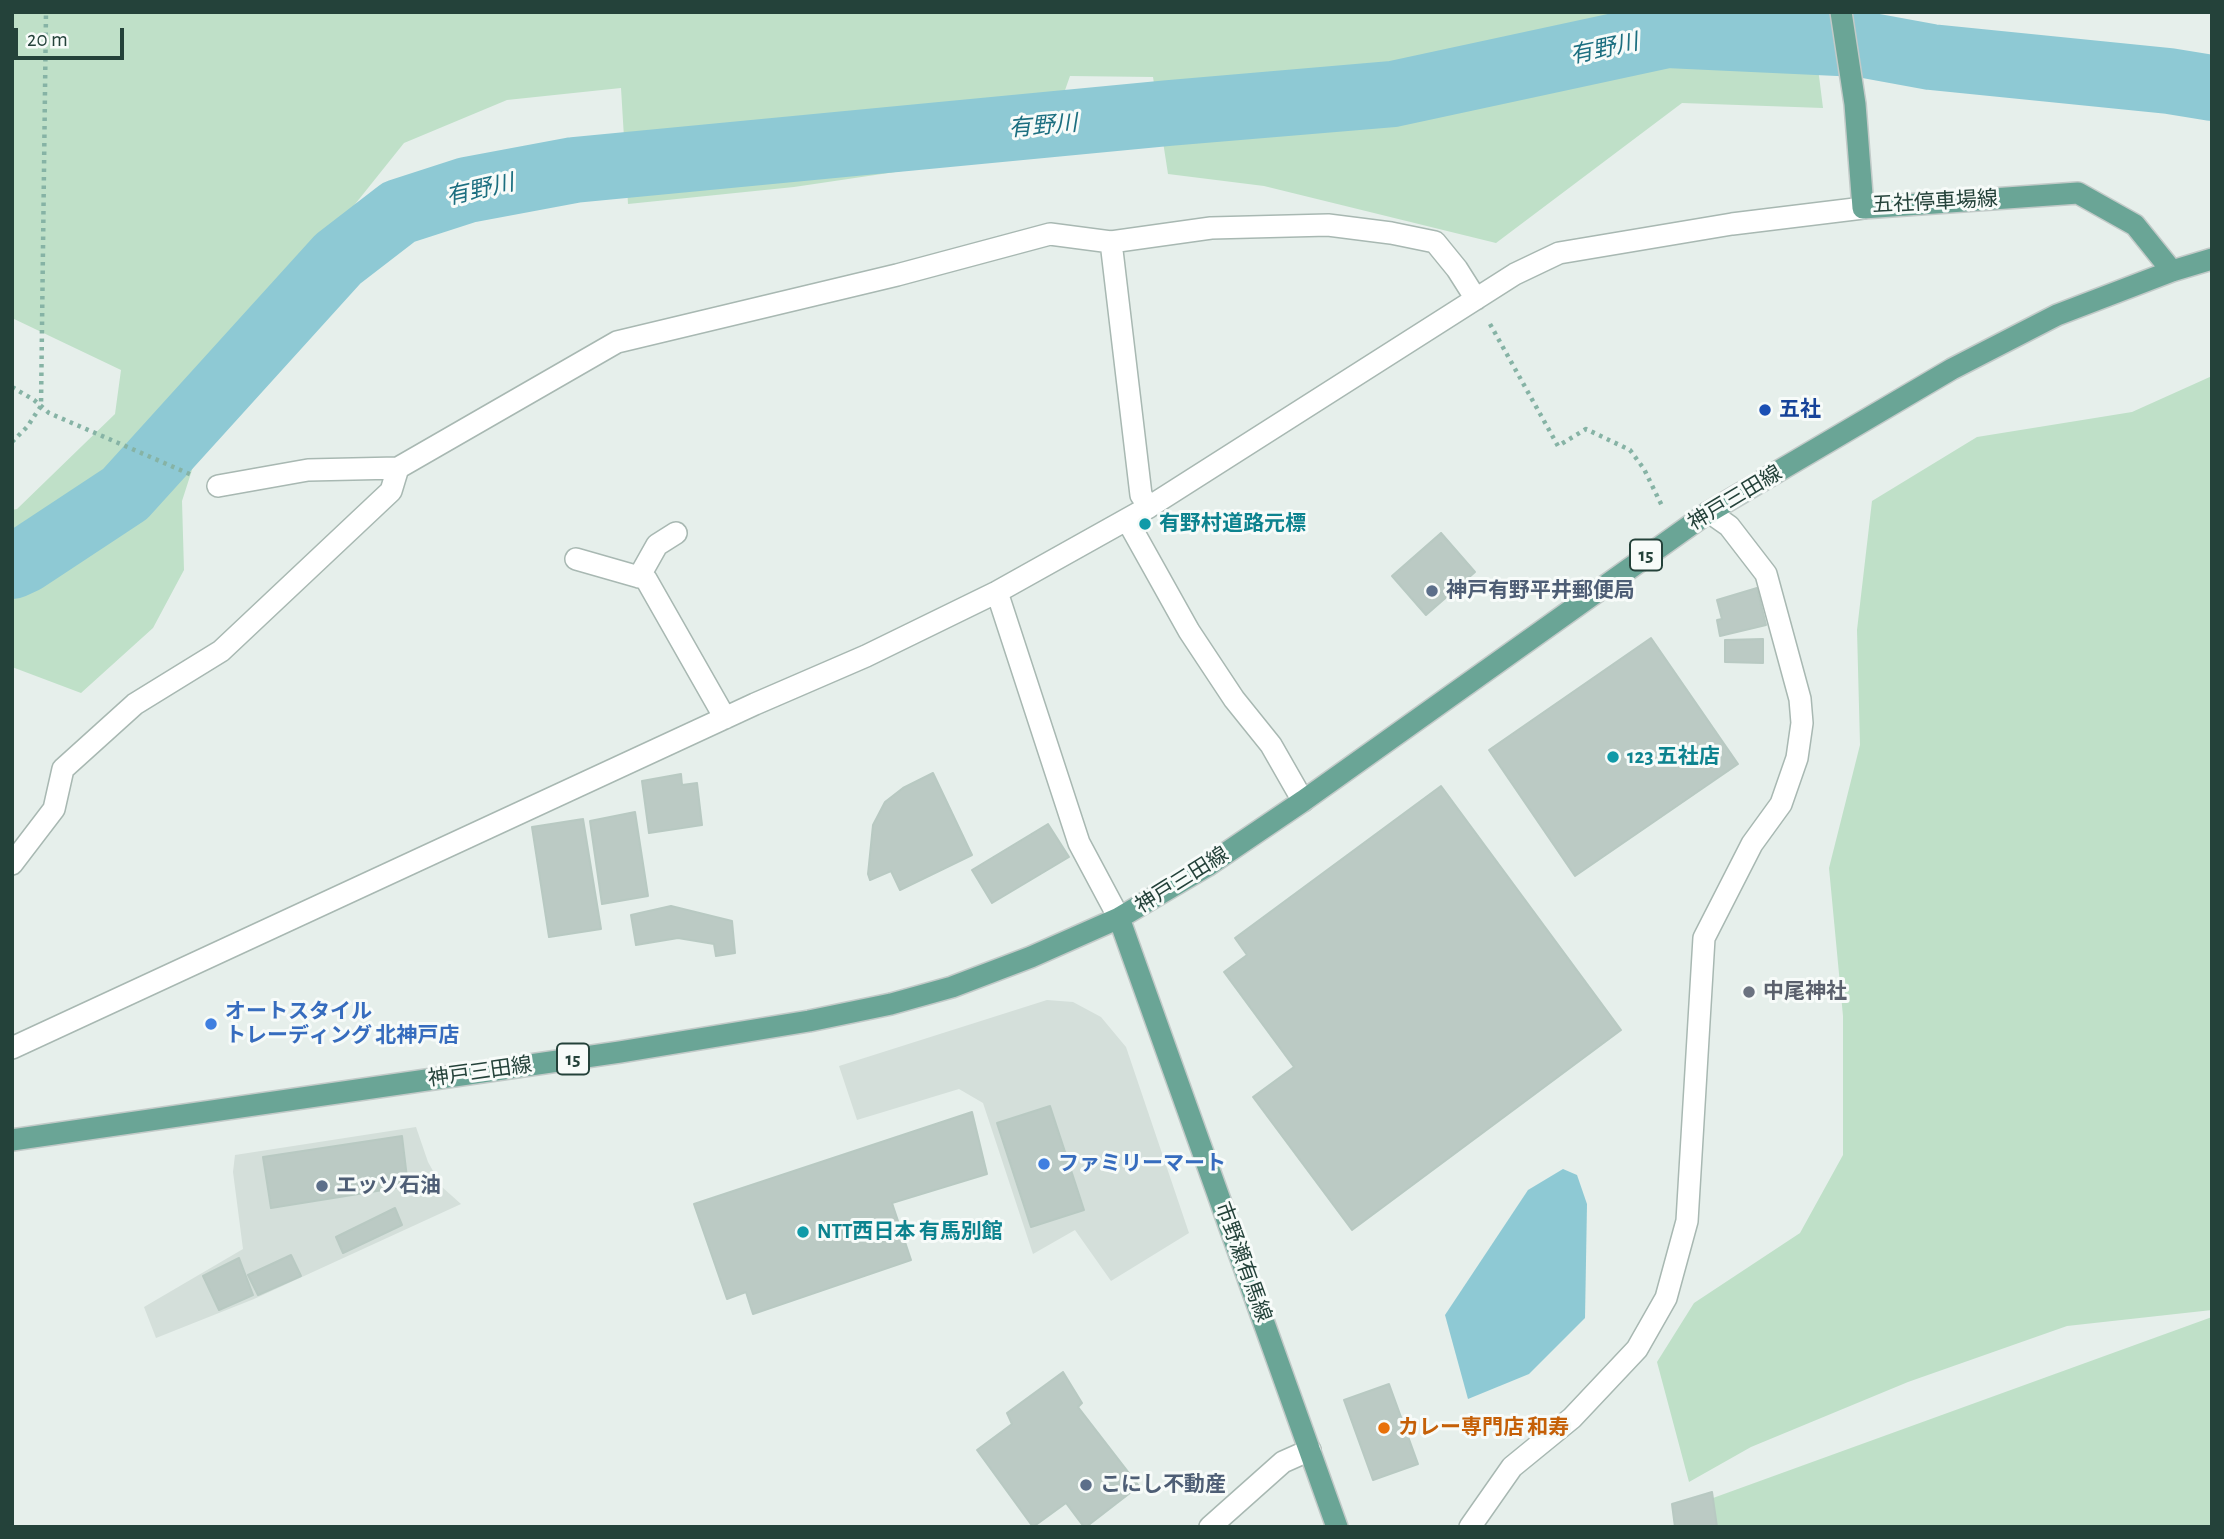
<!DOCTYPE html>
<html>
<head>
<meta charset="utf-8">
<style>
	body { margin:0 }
	#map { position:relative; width:2224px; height:1539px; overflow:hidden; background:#e6efeb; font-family:"Alegreya Sans",sans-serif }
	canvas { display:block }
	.frame { position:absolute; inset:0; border:14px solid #24423a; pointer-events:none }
	.scale { position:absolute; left:14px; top:28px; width:110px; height:32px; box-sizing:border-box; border:4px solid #24423a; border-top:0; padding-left:9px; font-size:21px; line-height:24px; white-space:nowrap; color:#24423a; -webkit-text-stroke:5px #f7fbf9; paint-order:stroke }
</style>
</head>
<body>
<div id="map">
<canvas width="2224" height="1539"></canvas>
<div class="frame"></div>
<div class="scale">20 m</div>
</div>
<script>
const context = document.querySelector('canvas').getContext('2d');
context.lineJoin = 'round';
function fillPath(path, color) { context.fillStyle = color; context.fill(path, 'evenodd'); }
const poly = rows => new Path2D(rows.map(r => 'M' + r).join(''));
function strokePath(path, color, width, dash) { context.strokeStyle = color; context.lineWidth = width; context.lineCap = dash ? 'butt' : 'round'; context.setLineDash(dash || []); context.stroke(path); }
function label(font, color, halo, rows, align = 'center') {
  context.font = font + ' "Alegreya Sans","Noto Sans JP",sans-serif'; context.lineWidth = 6; context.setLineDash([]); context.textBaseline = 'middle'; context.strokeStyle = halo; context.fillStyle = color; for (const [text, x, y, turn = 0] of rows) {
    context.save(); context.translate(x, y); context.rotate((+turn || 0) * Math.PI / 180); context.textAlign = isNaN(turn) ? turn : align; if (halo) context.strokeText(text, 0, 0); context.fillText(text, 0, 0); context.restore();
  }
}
fillPath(poly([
	[1047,1000,1073,1002,1101,1017,1126,1047,1189,1233,1111,1281,1075,1230,1033,1254,983,1103,959,1089,857,1120,839,1066],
	[416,1127,428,1162,442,1187,461,1204,254,1299,156,1338,144,1307,243,1249,233,1172,235,1155]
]), '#d4dfda');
fillPath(poly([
	[12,12,1811,12,1823,108,1682,103,1496,243,1264,186,1168,174,1153,77,1070,76,1044,150,794,187,628,204,621,88,507,100,404,143,308,263,288,347,201,442,182,501,184,570,153,628,81,693,12,667,12,510,17,509,115,414,121,370,12,318],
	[2212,376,2212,1310,2067,1326,1908,1382,1751,1447,1689,1482,1657,1362,1694,1303,1800,1233,1843,1155,1843,1016,1829,868,1860,745,1857,630,1872,501,1977,437,2132,412],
	[2212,1317,2212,1527,1717,1527,1713,1498]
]), '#bfe0c8');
fillPath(poly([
	[1563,1169,1577,1175,1587,1204,1585,1318,1529,1374,1468,1399,1445,1315,1528,1190]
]), '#8ec9d4');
strokePath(poly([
	[12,566,25,560,125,494,338,259,399,212,467,190,574,170,1169,113,1393,94,1667,35,1860,44,1931,57,2169,81,2212,88]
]), '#8ec9d4', 66);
const building = poly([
	[1441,533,1475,572,1426,615,1392,576,1441,533],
	[1757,588,1766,625,1720,636,1717,620,1722,619,1717,600,1757,588],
	[1651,638,1738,764,1575,876,1489,750,1651,638],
	[1763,639,1763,663,1725,662,1725,640,1763,639],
	[933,773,972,855,900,890,891,871,870,880,868,874,873,825,885,802,903,788,933,773],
	[681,774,682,785,697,783,702,825,649,833,642,781,681,774],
	[1441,786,1621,1030,1352,1230,1253,1097,1294,1067,1224,972,1247,955,1235,938,1441,786],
	[635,812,648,896,602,904,590,821,635,812],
	[583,819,601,929,549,937,532,827,583,819],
	[1048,824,1069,857,992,903,972,870,1048,824],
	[671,906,732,921,735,953,716,956,714,944,678,938,636,945,631,915,671,906],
	[1050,1106,1084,1210,1031,1227,997,1123,1050,1106],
	[972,1112,987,1174,892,1203,911,1260,753,1314,746,1292,727,1299,694,1204,972,1112],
	[402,1136,408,1186,271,1208,263,1157,402,1136],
	[395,1208,402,1225,343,1253,336,1237,395,1208],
	[291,1255,301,1276,258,1295,248,1275,291,1255],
	[239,1258,253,1295,219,1310,203,1276,239,1258],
	[1063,1372,1082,1403,1078,1407,1139,1486,1086,1527,1084,1527,1066,1503,1033,1527,977,1450,1012,1424,1007,1413,1063,1372],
	[1389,1384,1418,1464,1373,1480,1344,1400,1389,1384],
	[1712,1492,1717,1527,1675,1527,1672,1504,1712,1492]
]);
fillPath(building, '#bbcac4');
strokePath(building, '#b8c9c2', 2);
const minor = poly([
	[1111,242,1141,495,1149,507],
	[218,486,308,470,398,468,617,342,897,275,1050,234,1111,242,1211,228,1328,225,1391,233,1435,242,1457,269,1476,299],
	[1127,520,1189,631,1234,699,1271,745,1303,801],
	[576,559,646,579,725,718],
	[639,577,657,545,676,533],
	[997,592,1079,843,1119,918],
	[12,864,54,809,63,769,135,704,221,651,391,491,398,468],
	[12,1048,755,704,866,656,997,592,1149,507,1515,274,1559,253,1732,224,1863,208],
	[1210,1527,1283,1462,1310,1450],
	[1470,1527,1512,1467,1572,1418,1637,1349,1666,1298,1687,1221,1704,938,1752,844,1781,804,1797,758,1802,723,1800,699,1766,574,1729,526,1709,512]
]);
const major = poly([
	[1841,12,1855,104,1863,208,2078,193,2135,225,2172,271],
	[1119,918,1337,1527],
	[12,1140,620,1052,809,1021,891,1004,952,987,1031,957,1119,918,1207,866,1303,801,1709,512,1952,369,2057,315,2172,271,2212,259]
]);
strokePath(minor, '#a8b8b2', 24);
strokePath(major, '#c2cac8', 24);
strokePath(poly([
	[1490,324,1558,446,1586,429,1630,450,1644,469,1663,508],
	[12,387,34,400,49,413,192,475],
	[12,442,27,427,41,406,46,12]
]), '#86b3a5', 4.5, [3.5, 5]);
strokePath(minor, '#fff', 21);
strokePath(major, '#6aa596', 21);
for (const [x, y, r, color] of [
	[1765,410,7,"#1a4fb4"],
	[1145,524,7,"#0f9aa8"],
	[1432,591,7,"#5c6f8a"],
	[1613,757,7,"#0f9aa8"],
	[1749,992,7,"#6b7280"],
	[211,1024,7,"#3f7fe0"],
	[1044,1164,7,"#3f7fe0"],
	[322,1186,7,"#5c6f8a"],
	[803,1232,7,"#0f9aa8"],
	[1384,1428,7,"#e8710a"],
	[1086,1485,7,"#5c6f8a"]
]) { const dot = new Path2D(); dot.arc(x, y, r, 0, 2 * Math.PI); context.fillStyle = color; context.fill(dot); strokePath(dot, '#f7fbf9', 2.5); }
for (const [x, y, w] of [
	[1646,555,32],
	[573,1059,32]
]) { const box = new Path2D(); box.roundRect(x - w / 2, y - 15.5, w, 31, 5); context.fillStyle = '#f7fbf9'; context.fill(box); strokePath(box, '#24423a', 2); }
label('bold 19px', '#24423a', null, [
	["15",1646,555],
	["15",573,1059]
]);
label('21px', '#24423a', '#f7fbf9', [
	["五社停車場線",1935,202,-3],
	["神戸三田線",1735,498,-31],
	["神戸三田線",1182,880,-32],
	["神戸三田線",480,1072,-8],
	["市野瀬有馬線",1243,1262,70]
]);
label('bold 21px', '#164399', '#f7fbf9', [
	["五社",1779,410]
], 'left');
label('bold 21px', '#0d838f', '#f7fbf9', [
	["有野村道路元標",1159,524],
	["123 五社店",1627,757],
	["NTT西日本 有馬別館",817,1232]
], 'left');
label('bold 21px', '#4e5e75', '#f7fbf9', [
	["神戸有野平井郵便局",1446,591],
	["エッソ石油",336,1186],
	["こにし不動産",1100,1485]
], 'left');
label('bold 21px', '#5b616d', '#f7fbf9', [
	["中尾神社",1763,992]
], 'left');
label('bold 21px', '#366cbe', '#f7fbf9', [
	["オートスタイル",225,1012],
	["トレーディング 北神戸店",225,1036],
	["ファミリーマート",1058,1164]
], 'left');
label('bold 21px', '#c56008', '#f7fbf9', [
	["カレー専門店 和寿",1398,1428]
], 'left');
label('italic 23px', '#1c6f80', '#f7fbf9', [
	["有野川",1604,49,-12],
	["有野川",1043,126,-5],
	["有野川",480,190,-13]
]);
</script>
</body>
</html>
